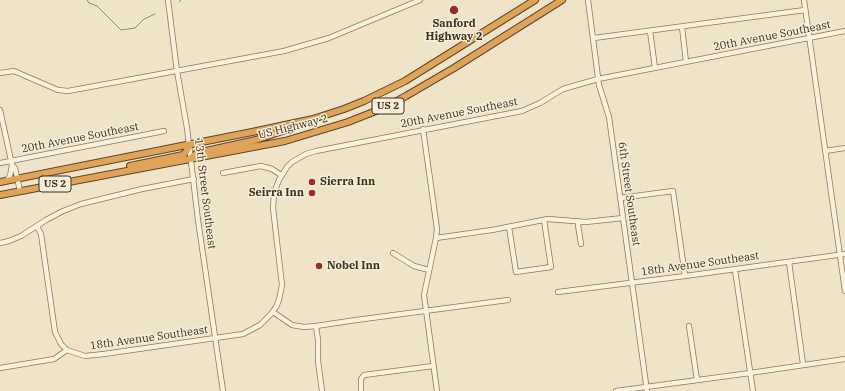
<!DOCTYPE html>
<html>
<head>
<meta charset="utf-8">
<style>
	body { margin:0 }
	canvas { display:block; background:#f0e4c8 }
</style>
</head>
<body>
<canvas width="845" height="391"></canvas>
<script>
const context = document.querySelector('canvas').getContext('2d');
context.lineJoin = 'round';
const poly = rows => new Path2D(rows.map(r => 'M' + r).join(''));
function strokePath(path, color, width, dash) { context.strokeStyle = color; context.lineWidth = width; context.lineCap = dash ? 'butt' : 'round'; context.setLineDash(dash || []); context.stroke(path); }
function label(font, color, halo, rows, align = 'center') {
  context.font = font + ' "IBM Plex Serif",serif'; context.lineWidth = 3; context.setLineDash([]); context.textBaseline = 'middle'; context.strokeStyle = halo; context.fillStyle = color; for (const [text, x, y, turn = 0] of rows) {
    context.save(); context.translate(x, y); context.rotate((+turn || 0) * Math.PI / 180); context.textAlign = isNaN(turn) ? turn : align; if (halo) context.strokeText(text, 0, 0); context.fillText(text, 0, 0); context.restore();
  }
}
strokePath(poly([
	[87,0,89,3,97,6,121,30,135,28,144,19,155,14],
	[179,2,181,0]
]), '#6f938a', 1);
const minor = poly([
	[168,0,177,71,187,128,198,220,223,391],
	[588,0,599,85,609,117,647,391],
	[804,0,845,291],
	[682,27,686,62],
	[650,31,655,68],
	[594,38,805,10],
	[0,73,14,71,58,90,68,91,284,51,329,38,420,0],
	[0,110,12,165,15,168,20,191],
	[423,129,437,229,436,238,424,295,437,391],
	[825,151,845,148],
	[0,163,164,131],
	[223,173,261,166,272,169,281,175],
	[6,181,10,176,12,165],
	[620,198,673,191,685,276],
	[579,222,578,225,581,244],
	[37,226,41,234,55,332,61,344,67,350],
	[509,227,516,272,551,267,544,220],
	[436,238,492,230,548,219,586,222,623,218],
	[0,243,9,241,21,236,46,220,63,211,81,204,142,189,194,179],
	[393,253,414,266,429,270],
	[789,262,803,364],
	[735,270,753,391],
	[558,292,685,276,845,254],
	[273,312,292,325,304,327,316,326],
	[689,326,697,380],
	[0,368,54,359,67,350,85,356,104,354,243,334,260,325,271,314,276,307,279,300,282,285,273,208,274,193,279,180,287,167,292,162,306,154,316,151,522,111,540,103,563,89,598,79,845,31],
	[322,391,318,361,318,340,316,326,356,320,508,300],
	[361,391,361,379,364,375,433,366],
	[616,391,750,373,845,359]
]);
const highway = poly([
	[192,157,197,153,256,140,297,126],
	[130,166,183,155,186,152,189,145],
	[0,182,252,132,313,119,344,109,364,101,405,81,535,0],
	[0,195,285,141,348,122,386,107,406,96,454,68,562,0]
]);
strokePath(minor, '#8d765c', 6);
strokePath(highway, '#5b4430', 8);
strokePath(minor, '#faf1dc', 4.5);
strokePath(highway, '#e0a458', 6);
for (const [x, y, r, color] of [
	[454,10,5,"#9e2a2b"],
	[312,182,4,"#9e2a2b"],
	[312,193,4,"#9e2a2b"],
	[319,266,4,"#9e2a2b"]
]) { const dot = new Path2D(); dot.arc(x, y, r, 0, 2 * Math.PI); context.fillStyle = color; context.fill(dot); strokePath(dot, '#f7eed8', 1.5); }
for (const [x, y, w] of [
	[388,106,32],
	[55,184,32]
]) { const box = new Path2D(); box.roundRect(x - w / 2, y - 8, w, 16, 3); context.fillStyle = '#f7eed8'; context.fill(box); strokePath(box, '#3d2e20', 1); }
label('bold 10px', '#3d2e20', null, [
	["US 2",388,106],
	["US 2",55,184]
]);
label('bold 11px', '#3d2e20', '#f7eed8', [
	["Sanford",454,24,"center"],
	["Highway 2",454,37,"center"],
	["Sierra Inn",320,182],
	["Seirra Inn",304,193,"right"],
	["Nobel Inn",327,266]
], 'left');
label('11px', '#3d2e20', '#f7eed8', [
	["20th Avenue Southeast",772,36,-11],
	["20th Avenue Southeast",459,113,-11],
	["US Highway 2",293,127,-14],
	["20th Avenue Southeast",80,138,-11],
	["13th Street Southeast",205,194,83],
	["6th Street Southeast",629,194,82],
	["18th Avenue Southeast",700,264,-8],
	["18th Avenue Southeast",149,338,-8]
]);
</script>
</body>
</html>
